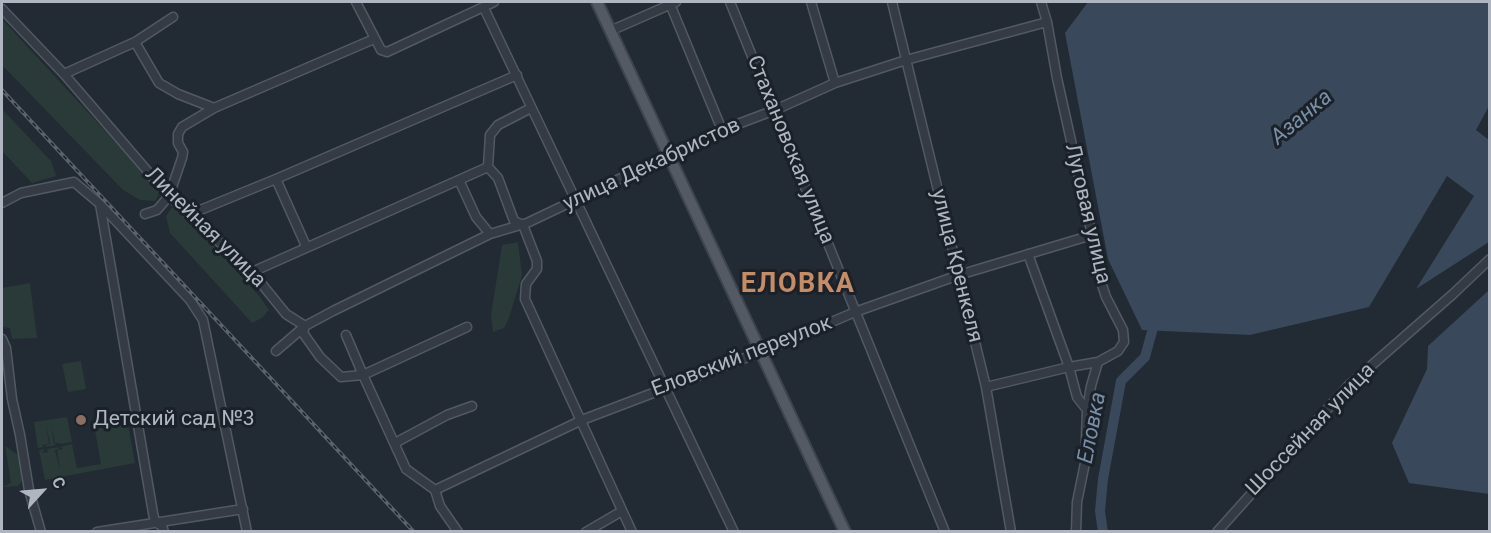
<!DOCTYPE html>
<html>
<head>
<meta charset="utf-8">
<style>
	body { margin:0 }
	#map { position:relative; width:1491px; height:533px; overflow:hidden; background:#222a33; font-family:Roboto,sans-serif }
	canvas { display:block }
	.frame { position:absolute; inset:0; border:3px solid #afb6c1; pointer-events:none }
	.north { position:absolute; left:12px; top:461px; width:60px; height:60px; -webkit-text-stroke:4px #1a2129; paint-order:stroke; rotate:64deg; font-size:16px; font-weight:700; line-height:24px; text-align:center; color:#afb6c1 }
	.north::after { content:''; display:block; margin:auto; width:21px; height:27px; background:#afb6c1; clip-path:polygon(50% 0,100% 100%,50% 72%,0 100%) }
</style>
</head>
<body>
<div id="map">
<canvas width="1491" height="533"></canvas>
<div class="frame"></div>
<div class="north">С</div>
</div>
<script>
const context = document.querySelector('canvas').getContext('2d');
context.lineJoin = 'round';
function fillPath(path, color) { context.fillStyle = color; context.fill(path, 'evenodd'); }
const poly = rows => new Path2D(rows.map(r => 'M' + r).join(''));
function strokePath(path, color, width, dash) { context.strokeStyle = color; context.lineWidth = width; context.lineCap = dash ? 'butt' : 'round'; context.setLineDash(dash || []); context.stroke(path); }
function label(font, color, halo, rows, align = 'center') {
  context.font = font + ' Roboto,sans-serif'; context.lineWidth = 6; context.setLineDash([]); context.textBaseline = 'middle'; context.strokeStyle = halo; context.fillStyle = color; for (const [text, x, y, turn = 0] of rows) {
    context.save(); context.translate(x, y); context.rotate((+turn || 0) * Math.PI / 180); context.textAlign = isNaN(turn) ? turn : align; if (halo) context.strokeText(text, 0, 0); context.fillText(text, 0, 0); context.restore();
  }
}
fillPath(poly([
	[2,19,155,185,159,194,155,201,140,200,123,190,2,65],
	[2,109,51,161,56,176,32,183,2,151],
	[173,206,195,225,260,297,269,310,262,318,252,323,170,233,166,216],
	[518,242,522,275,509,318,504,328,493,332,491,315,502,245],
	[30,283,37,338,12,339,10,328,2,327,2,288],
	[81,361,86,389,68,392,62,364],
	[67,417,72,442,60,444,60,443,55,443,51,424,54,444,58,445,46,447,46,445,50,444,46,424,49,444,42,445,44,447,38,448,34,422],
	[99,423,109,425,128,424,135,463,45,480,39,450,45,449,42,453,48,452,47,449,59,447,59,449,55,450,60,470,57,450,63,449,60,447,72,444,77,468,101,464,94,425],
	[5,446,17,454,22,467,24,479,18,486,2,487,11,483]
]), '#293a39');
fillPath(poly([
	[1088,2,1489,2,1489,106,1476,130,1489,140,1489,242,1416,289,1474,196,1447,176,1369,307,1250,335,1142,330,1108,259,1065,33],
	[1489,290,1489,494,1409,483,1392,443,1427,369,1428,346]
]), '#39485b');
strokePath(poly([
	[1103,532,1100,511,1103,479,1121,381,1145,357,1156,317]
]), '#39485b', 10);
const minor = poly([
	[356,2,381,50,387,52,494,2],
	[730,2,945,532],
	[811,2,835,83],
	[892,2,986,387,1011,532],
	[1041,2,1047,22,1057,78,1092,235,1097,270,1106,297,1123,330,1124,342,1118,351,1098,362,1091,386,1087,410],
	[670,4,722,130],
	[484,8,734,532],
	[2,9,64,74,169,196,252,272,286,314,305,326,303,333,320,357,341,377,363,375,406,469,435,490,440,506,458,532],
	[610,31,676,2],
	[135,42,159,83,178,94,214,108,182,127,178,134,178,143,183,152,182,158,169,196,157,210,145,214],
	[64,74,135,42,173,17],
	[214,108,374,39],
	[488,167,498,178,514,221,523,225,537,261,537,269,526,284,525,299,632,532],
	[276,179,306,246],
	[459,180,476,217,490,234],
	[2,203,21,193,74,182,100,204,153,513,155,522,162,526,164,532],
	[100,204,190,300,203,320,247,532],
	[188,215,276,179,517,75],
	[1028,254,1069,367,1077,397,1087,410,1085,463,1077,502,1076,532],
	[252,272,488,167,490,135,498,125,531,108],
	[346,335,363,375,467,327],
	[2,339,6,348,12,399,20,435,29,490,41,532],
	[276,351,305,326,333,311,490,234,527,223,722,130,775,110,835,83,906,60,1047,22],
	[986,387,1069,367,1098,362],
	[395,443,447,415,472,406],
	[435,490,582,420,766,350,855,312,959,275,1092,235],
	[97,532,243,509],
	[586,532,622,511],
	[1217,532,1348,386,1453,294,1490,259]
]);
const major = poly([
	[597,2,845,532]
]);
strokePath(minor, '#525962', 11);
strokePath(major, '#3e444e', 14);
strokePath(minor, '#353b44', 8);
strokePath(major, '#535a64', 10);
const rail = poly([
	[2,90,414,532]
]);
strokePath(rail, '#59626d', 4);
strokePath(rail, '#1a2129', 1.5, [4.5]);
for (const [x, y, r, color] of [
	[81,420,6,"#8d6e63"]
]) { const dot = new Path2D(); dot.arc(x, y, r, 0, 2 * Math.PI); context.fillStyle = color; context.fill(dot); strokePath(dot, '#1a2129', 2); }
label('21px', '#afb6c1', '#1a2129', [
	["Стахановская улица",790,150,68],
	["улица Декабристов",652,165,-25],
	["Луговая улица",1087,214,77],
	["Линейная улица",205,228,45],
	["улица Кренкеля",956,266,76],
	["Еловский переулок",742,357,-21],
	["Шоссейная улица",1311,430,-46]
]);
label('21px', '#afb6c1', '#1a2129', [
	["Детский сад №3",93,420]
], 'left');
label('italic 22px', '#7a8ea6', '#1a2129', [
	["Азанка",1302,118,-40],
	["Еловка",1093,428,-79]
]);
context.letterSpacing = '1.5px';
label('bold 27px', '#c58c66', '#1a2129', [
	["ЕЛОВКА",798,285]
]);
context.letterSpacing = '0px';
</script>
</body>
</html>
